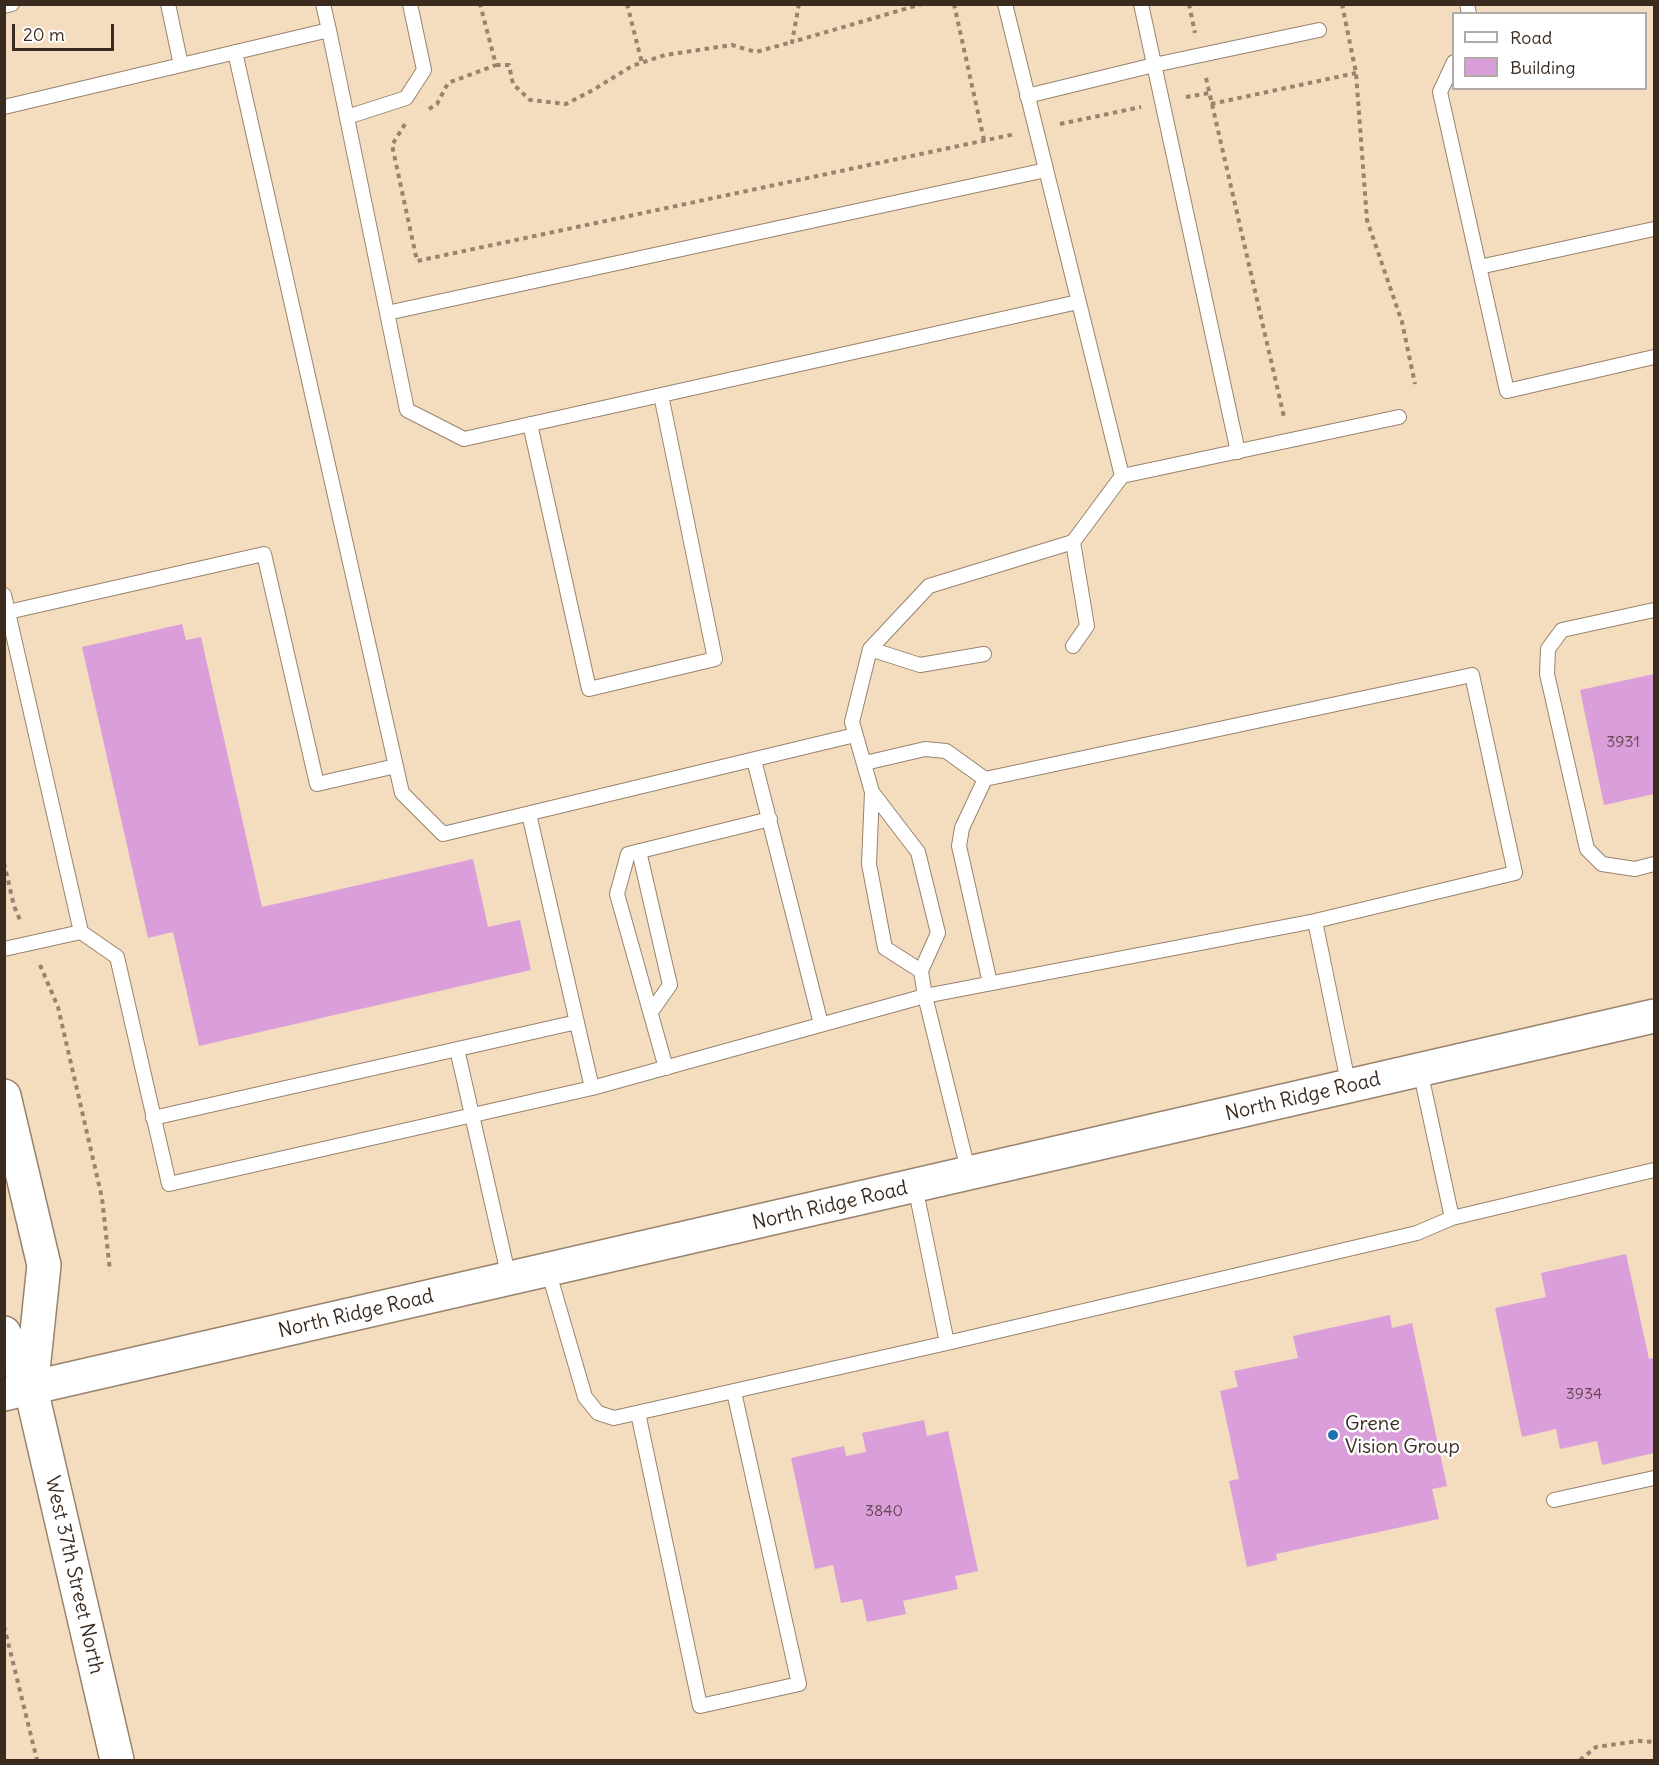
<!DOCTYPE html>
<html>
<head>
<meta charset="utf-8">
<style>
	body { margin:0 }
	#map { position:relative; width:1659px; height:1765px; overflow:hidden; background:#f4dcbf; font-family:Delius,sans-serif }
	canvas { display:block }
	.frame { position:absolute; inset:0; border:6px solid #3b2a1e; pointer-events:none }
	.legend { position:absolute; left:1452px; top:12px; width:195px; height:78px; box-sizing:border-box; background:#fff; border:2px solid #b1aaa5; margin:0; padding:8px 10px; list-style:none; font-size:18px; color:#3b2a1e }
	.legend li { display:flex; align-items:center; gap:12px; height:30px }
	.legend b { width:30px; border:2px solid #b1aaa5 }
	.scale { position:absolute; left:12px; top:24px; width:102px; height:27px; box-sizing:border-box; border:3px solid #3b2a1e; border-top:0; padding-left:8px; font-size:18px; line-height:21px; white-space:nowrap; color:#3b2a1e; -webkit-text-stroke:4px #fff; paint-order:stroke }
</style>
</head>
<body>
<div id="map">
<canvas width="1659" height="1765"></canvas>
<div class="frame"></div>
<ul class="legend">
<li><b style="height:8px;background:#fff"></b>Road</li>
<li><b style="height:16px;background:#da9fda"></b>Building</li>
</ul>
<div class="scale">20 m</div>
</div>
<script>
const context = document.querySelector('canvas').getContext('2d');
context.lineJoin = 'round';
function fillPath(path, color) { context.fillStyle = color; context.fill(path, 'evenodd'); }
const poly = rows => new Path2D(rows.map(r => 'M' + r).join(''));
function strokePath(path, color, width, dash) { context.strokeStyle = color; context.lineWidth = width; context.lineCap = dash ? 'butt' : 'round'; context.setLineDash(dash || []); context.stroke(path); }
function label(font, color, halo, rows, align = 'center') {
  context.font = font + ' Delius,sans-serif'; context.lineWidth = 5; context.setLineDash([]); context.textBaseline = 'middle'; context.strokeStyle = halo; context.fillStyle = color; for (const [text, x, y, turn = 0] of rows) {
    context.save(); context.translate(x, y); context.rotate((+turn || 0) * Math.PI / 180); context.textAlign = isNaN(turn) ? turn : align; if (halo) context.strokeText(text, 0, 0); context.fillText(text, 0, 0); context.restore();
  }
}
fillPath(poly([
	[182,624,186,640,201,637,262,907,473,859,488,927,520,920,531,970,199,1046,173,932,148,938,82,647],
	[1654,674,1654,794,1604,805,1580,690],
	[1626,1254,1649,1359,1654,1358,1654,1453,1602,1465,1597,1441,1560,1449,1556,1429,1522,1437,1495,1308,1546,1297,1541,1273],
	[1390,1315,1392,1328,1412,1323,1447,1486,1432,1489,1439,1519,1276,1554,1277,1560,1247,1567,1229,1481,1239,1479,1220,1391,1238,1387,1234,1371,1298,1358,1293,1336],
	[924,1420,927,1436,948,1431,978,1571,955,1576,958,1589,903,1601,906,1614,867,1622,862,1599,841,1603,833,1565,815,1569,791,1458,844,1446,846,1456,866,1452,862,1433]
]), '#da9fda');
const service = poly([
	[168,4,181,65],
	[323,4,329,30],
	[1005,4,1122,476],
	[1141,4,1238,452],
	[1467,4,1469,14],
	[4,6,12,4],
	[235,52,402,793,443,834,855,735],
	[1454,62,1440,92,1507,391,1654,357],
	[1027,96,1154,65,1319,30],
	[4,107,329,30,407,410,464,439,1078,302],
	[347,117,406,98,424,70,410,4],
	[1479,267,1654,229],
	[387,313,1046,170],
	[530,424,589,689,715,659,661,395],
	[1073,542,1087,626,1073,646],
	[4,595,8,612],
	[1654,610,1562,630,1548,649,1547,674,1587,849,1602,864,1635,869,1654,864],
	[870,649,920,665,984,654],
	[754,760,821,1024],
	[865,763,925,749,946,751,985,779,1472,675,1515,873,1315,921,1349,1087],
	[396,766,317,784,264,554,8,612,81,932,117,957,169,1184,592,1088,529,814],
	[985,779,962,828,959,846,990,983],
	[872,792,918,852,938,933,921,971,925,996,969,1174],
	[639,851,670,985,651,1012],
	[4,949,81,932],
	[921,971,885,948,869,864,872,792,852,722,870,649,929,586,1073,542,1122,476,1399,417],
	[457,1049,509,1278],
	[666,1068,617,894,628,854,770,819],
	[592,1088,925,996,1315,921],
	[153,1118,577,1022],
	[915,1186,947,1343],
	[1452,1218,1654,1170],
	[548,1270,585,1397,598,1413,614,1418,947,1343,1417,1233,1452,1218,1420,1070],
	[638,1413,700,1706,799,1684,734,1392],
	[1554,1500,1654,1478]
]);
const tertiary = poly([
	[4,1096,44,1265,31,1389],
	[4,1333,31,1389,117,1760]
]);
const secondary = poly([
	[4,1394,1654,1016]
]);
strokePath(service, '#98836e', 16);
strokePath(tertiary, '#98836e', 36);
strokePath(secondary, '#98836e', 36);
strokePath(poly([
	[627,4,642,63],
	[799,4,792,42,922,4],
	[954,4,984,140],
	[1189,4,1195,33],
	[1342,4,1356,73,1367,220,1402,322,1415,384],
	[496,65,509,65,513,84,530,100,566,104,593,90,632,66,665,55,732,45,756,52,792,42],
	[1206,78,1284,417],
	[1186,97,1209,93],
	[1211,104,1356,73],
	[429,109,437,104,448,83,496,65,480,4],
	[405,124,392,145,417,261,1015,134],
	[1060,124,1141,107],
	[4,863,14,906,20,920],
	[40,965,58,1007,102,1198,110,1271],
	[4,1626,37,1760],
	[1580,1760,1596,1747,1639,1741,1654,1742]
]), '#98836e', 4, [4.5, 4.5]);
strokePath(service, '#fff', 14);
strokePath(tertiary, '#fff', 33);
strokePath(secondary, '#fff', 33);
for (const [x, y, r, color] of [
	[1333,1435,6,"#1f6fb2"]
]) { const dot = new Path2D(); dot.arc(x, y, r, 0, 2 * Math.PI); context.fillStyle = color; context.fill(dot); strokePath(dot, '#fff', 2); }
label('16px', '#63474d', null, [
	["3931",1623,742],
	["3934",1584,1394],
	["3840",884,1511]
]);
label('20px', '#3b2a1e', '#fff', [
	["North Ridge Road",1303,1097,-13],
	["North Ridge Road",830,1206,-13],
	["North Ridge Road",356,1314,-13],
	["West 37th Street North",74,1575,77]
]);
label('20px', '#3b2a1e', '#fff', [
	["Grene",1345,1424],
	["Vision Group",1345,1447]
], 'left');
</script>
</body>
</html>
